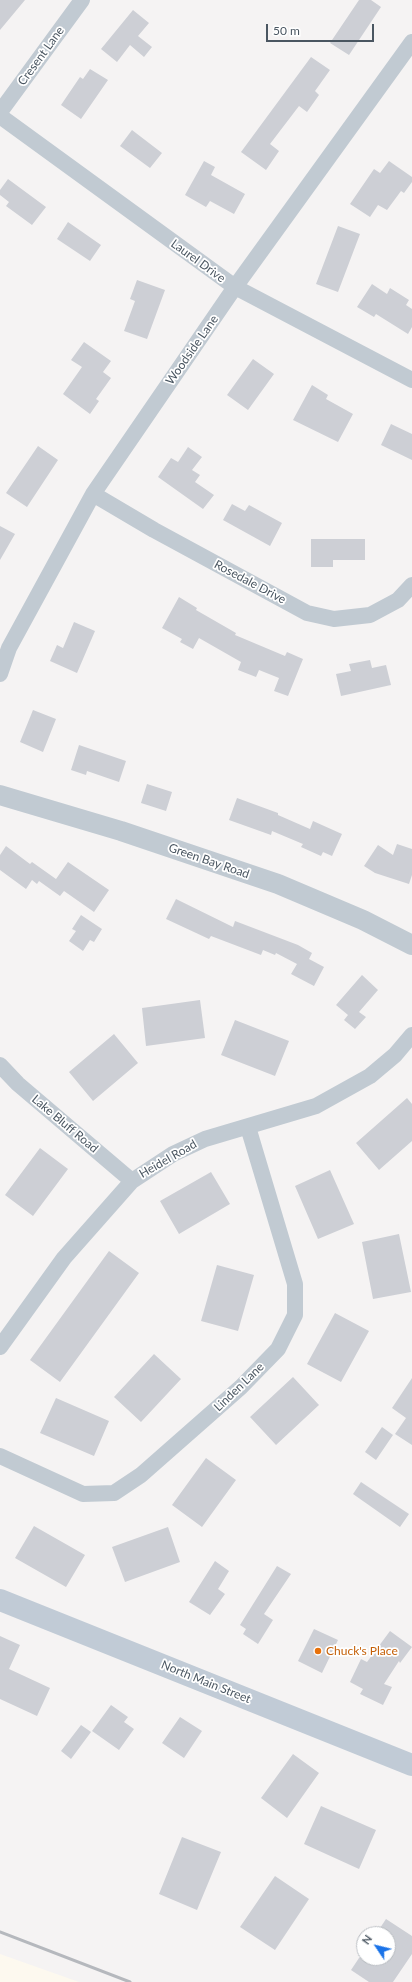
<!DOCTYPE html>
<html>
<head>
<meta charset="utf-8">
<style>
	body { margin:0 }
	#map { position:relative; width:412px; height:1982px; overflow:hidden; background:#f5f3f3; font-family:Lato,sans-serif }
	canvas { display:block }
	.north { position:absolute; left:356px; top:1926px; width:40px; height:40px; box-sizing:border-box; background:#fff; border:1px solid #b7bbc0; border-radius:50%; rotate:305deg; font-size:11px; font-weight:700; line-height:16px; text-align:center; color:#4a5661 }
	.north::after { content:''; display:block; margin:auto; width:14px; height:18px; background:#1a73e8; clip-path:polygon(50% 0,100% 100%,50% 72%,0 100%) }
	.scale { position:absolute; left:266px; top:24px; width:108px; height:18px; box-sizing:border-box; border:2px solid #4a5661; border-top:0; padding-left:5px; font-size:12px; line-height:14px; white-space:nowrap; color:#4a5661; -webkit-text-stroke:3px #fff; paint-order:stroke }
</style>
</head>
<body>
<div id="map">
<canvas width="412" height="1982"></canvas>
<div class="north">N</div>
<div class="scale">50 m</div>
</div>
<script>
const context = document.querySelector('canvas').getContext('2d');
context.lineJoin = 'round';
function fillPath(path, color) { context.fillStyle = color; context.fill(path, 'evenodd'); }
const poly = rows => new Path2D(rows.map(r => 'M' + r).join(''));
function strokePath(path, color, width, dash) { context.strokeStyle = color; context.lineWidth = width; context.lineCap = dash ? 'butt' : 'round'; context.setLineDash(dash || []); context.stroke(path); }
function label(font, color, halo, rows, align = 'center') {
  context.font = font + ' Lato,sans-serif'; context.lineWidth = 3.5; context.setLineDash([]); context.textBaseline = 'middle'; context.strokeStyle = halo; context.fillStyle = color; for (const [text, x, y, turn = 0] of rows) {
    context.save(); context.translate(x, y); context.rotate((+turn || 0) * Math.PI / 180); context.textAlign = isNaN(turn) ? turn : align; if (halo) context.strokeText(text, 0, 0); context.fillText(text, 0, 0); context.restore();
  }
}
fillPath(poly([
	[0,1954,79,1982,0,1982]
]), '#fdf9ef');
fillPath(poly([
	[0,0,25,0,0,30],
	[359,0,371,0,381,7,349,55,330,43],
	[133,10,149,23,138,36,152,47,144,57,130,45,117,62,101,49],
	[311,57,330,70,315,91,319,95,307,112,299,106,270,144,279,151,266,170,241,152],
	[90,69,108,80,81,119,61,105,80,77,83,79],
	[132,130,162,153,150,168,120,146],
	[204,161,215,167,211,175,245,194,234,214,210,201,206,207,185,195],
	[389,161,412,177,412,182,404,193,401,191,387,210,378,205,370,217,350,204,374,169,380,173],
	[8,179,46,207,32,225,6,206,9,202,0,195,0,190],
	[68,222,101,245,90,261,57,239],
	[338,226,360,234,338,292,316,284],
	[137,280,165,290,147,339,124,331,135,301,130,299],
	[372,284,387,294,390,288,409,300,406,305,412,309,412,327,408,334,376,314,374,317,357,307],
	[84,342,111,361,103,372,111,378,96,399,99,401,90,414,63,394,82,367,71,360],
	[253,359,274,374,248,410,227,395],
	[312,385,328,395,326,399,353,414,338,442,293,420],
	[391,424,412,434,412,460,381,445],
	[38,446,58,460,27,507,6,493],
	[188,447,202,457,192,470,200,475,195,482,214,495,203,509,158,477,171,458,178,462],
	[232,504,245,511,249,505,282,523,270,546,223,520],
	[0,526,15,534,0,560],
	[311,539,365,539,365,560,333,560,333,567,311,567],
	[179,597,197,608,196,610,236,633,235,635,285,656,287,652,303,659,288,696,274,691,279,678,259,670,256,677,238,670,241,662,199,638,193,649,180,642,182,639,162,628],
	[74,622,95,631,77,673,50,661,57,645,63,648],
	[370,660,372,668,386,665,391,685,341,696,336,674,351,671,349,664],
	[33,710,56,719,43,752,20,742],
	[79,745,126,761,119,782,87,771,86,775,71,770],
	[147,784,172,792,166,811,141,803],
	[237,798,278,813,278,815,310,829,313,821,342,834,332,856,323,852,321,856,301,847,303,844,272,831,271,835,229,820],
	[397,844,412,849,412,875,409,884,375,873,364,866,378,845,393,855],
	[6,846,30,864,32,862,56,879,68,862,109,890,94,912,64,891,60,896,39,881,37,884,32,880,26,889,0,870,0,855],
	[176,899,233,927,235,921,298,945,312,953,309,959,324,967,314,986,291,974,297,964,276,953,275,955,263,950,261,955,211,936,209,939,166,919],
	[81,915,102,929,94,942,90,940,83,951,69,941,76,931,72,929],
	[362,975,378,990,359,1012,366,1017,355,1029,344,1020,348,1015,336,1005],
	[200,1000,205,1038,146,1046,142,1008],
	[235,1020,289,1041,275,1076,221,1055],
	[114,1034,138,1063,93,1101,69,1072],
	[407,1098,412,1104,412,1141,379,1170,356,1143],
	[40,1148,68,1169,33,1216,5,1195],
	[330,1170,354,1224,318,1239,295,1186],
	[211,1172,230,1204,179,1234,160,1201],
	[399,1234,411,1292,373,1299,362,1242],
	[109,1251,139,1273,60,1382,30,1360],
	[217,1265,254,1275,238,1331,201,1321],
	[335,1313,369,1331,341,1382,307,1364],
	[154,1354,181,1379,141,1422,114,1397],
	[293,1377,319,1405,276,1445,250,1417],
	[412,1378,412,1445,395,1434,406,1418,392,1408],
	[56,1398,109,1421,94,1456,40,1433],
	[382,1427,393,1435,376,1460,365,1452],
	[206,1458,236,1480,202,1527,172,1505],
	[361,1482,409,1514,400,1527,353,1494],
	[34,1526,85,1555,66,1587,15,1558],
	[168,1527,180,1562,125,1582,112,1547],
	[215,1561,229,1571,218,1589,225,1594,210,1615,189,1602],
	[277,1566,291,1574,264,1614,273,1620,258,1644,243,1634,246,1629,240,1625],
	[314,1629,338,1640,322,1673,298,1661],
	[390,1631,412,1647,400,1663,399,1661,384,1684,392,1687,383,1705,360,1694,363,1689,350,1682,361,1659,367,1662],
	[0,1636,20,1645,9,1669,50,1688,37,1716,0,1699],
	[111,1705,128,1717,124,1722,134,1729,119,1750,92,1731],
	[180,1717,202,1731,184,1758,162,1743],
	[81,1725,91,1732,71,1759,61,1751],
	[293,1754,319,1773,287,1818,261,1798],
	[321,1806,376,1830,359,1869,304,1844],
	[182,1837,221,1852,197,1910,159,1894],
	[275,1876,309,1899,275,1950,240,1927],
	[386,1919,412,1936,412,1954,393,1982,369,1982,351,1970,359,1958,388,1958,388,1934,376,1934]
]), '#cdcfd5');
strokePath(poly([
	[0,112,82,0],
	[0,116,235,287,412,380],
	[93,494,154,530,307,613,334,619,370,615,398,600,412,585],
	[0,674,9,648,93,494,235,287,412,42],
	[0,1065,18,1084,132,1181],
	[0,1347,64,1258,132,1181,173,1154,205,1139,316,1106,370,1076,395,1055,412,1035],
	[0,1456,83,1494,114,1493,141,1475,241,1387,278,1349,295,1315,295,1284,248,1127]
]), '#c1cad2', 16);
strokePath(poly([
	[0,795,121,831,278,884,363,920,412,945]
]), '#c1cad2', 20);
strokePath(poly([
	[0,1600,412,1765]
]), '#c1cbd6', 22);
strokePath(poly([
	[0,1932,130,1982]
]), '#b5b8bd', 3);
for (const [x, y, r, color] of [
	[318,1651,4,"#e8710a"]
]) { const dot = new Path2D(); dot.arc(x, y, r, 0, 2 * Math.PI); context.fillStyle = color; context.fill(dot); strokePath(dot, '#fff', 1.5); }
label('12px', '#4a5661', '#fff', [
	["Cresent Lane",41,56,-54],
	["Laurel Drive",198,261,36],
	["Woodside Lane",192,350,-55],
	["Rosedale Drive",250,582,28],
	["Green Bay Road",209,861,19],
	["Lake Bluff Road",65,1124,40],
	["Heidel Road",168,1159,-30],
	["Linden Lane",239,1387,-44],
	["North Main Street",206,1682,22]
]);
label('12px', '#c56008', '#fff', [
	["Chuck's Place",326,1651]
], 'left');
</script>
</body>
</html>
